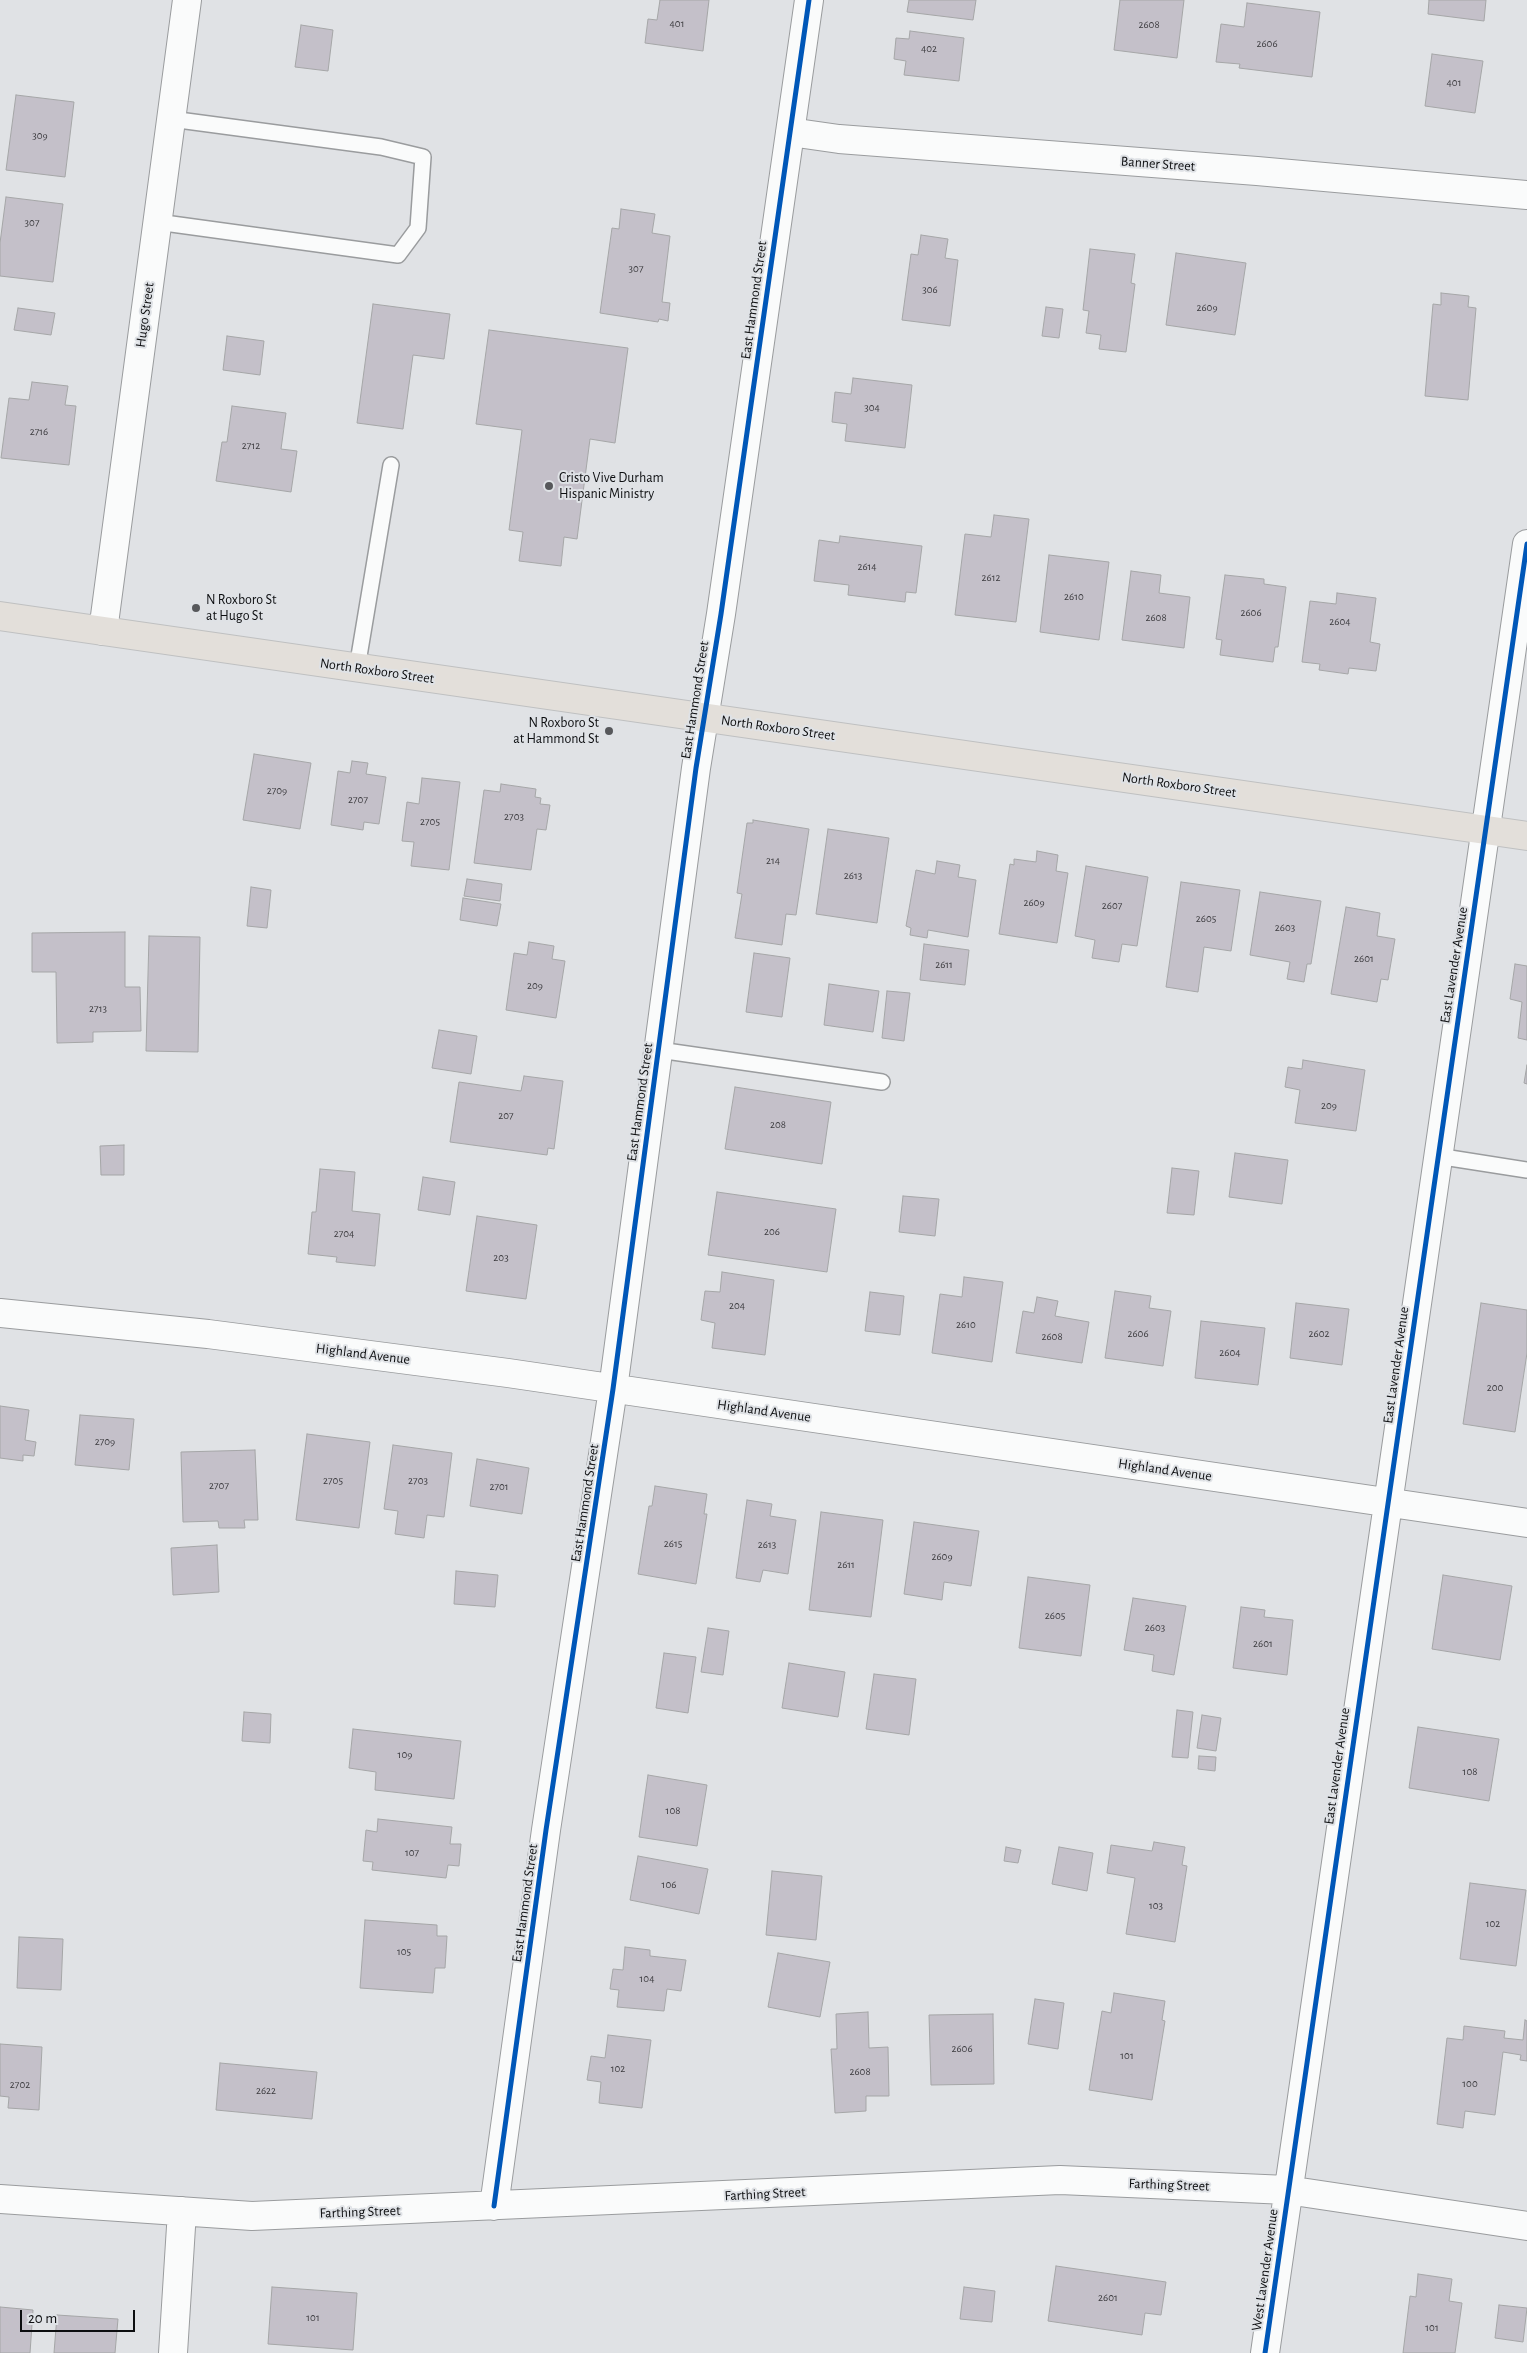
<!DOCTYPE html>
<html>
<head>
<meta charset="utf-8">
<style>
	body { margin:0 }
	#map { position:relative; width:1527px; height:2353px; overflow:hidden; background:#e0e2e5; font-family:"Alegreya Sans",sans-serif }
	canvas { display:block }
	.scale { position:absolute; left:20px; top:2310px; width:115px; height:22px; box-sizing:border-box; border:2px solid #0d0e10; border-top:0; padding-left:6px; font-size:15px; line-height:18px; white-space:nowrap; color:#0d0e10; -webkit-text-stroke:4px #dfe2e6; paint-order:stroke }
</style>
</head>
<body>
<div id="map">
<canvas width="1527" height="2353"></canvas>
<div class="scale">20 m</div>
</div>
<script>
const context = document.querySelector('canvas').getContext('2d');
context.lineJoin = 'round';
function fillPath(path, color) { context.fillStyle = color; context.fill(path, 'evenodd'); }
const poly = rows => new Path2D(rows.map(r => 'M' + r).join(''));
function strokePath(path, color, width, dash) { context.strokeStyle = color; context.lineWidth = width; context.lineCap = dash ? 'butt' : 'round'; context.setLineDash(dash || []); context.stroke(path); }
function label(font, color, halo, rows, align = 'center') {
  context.font = font + ' "Alegreya Sans",sans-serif'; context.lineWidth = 4; context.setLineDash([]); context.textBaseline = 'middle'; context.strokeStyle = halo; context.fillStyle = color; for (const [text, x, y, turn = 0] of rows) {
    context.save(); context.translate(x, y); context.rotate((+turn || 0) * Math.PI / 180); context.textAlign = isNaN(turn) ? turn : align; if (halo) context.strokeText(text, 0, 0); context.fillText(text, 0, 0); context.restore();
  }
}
const building = poly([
	[660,0,709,0,703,51,645,43,648,19,657,20,660,0],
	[909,0,976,0,973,20,907,12,909,0],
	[1120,0,1184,0,1177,58,1114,50,1120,0],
	[1429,0,1486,0,1484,21,1428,14,1429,0],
	[1247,3,1320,12,1312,77,1239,68,1240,64,1216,62,1221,24,1244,27,1247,3],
	[301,25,333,30,328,71,295,67,301,25],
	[910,31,964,38,959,81,904,75,906,61,894,59,896,38,909,39,910,31],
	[1432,54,1483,61,1475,113,1425,106,1432,54],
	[16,95,74,102,65,177,6,170,16,95],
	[6,197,63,204,53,282,0,276,0,243,6,197],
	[621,209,655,214,652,233,670,236,662,302,670,303,668,321,659,319,658,322,600,313,612,228,619,229,621,209],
	[921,235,948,239,945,258,958,260,950,326,902,320,911,254,918,255,921,235],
	[1090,249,1135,254,1131,283,1135,284,1126,352,1099,349,1101,335,1086,333,1089,311,1083,310,1090,249],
	[1176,253,1246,263,1235,335,1166,325,1176,253],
	[1441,293,1469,296,1468,307,1476,308,1468,400,1425,396,1433,304,1441,305,1441,293],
	[373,304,450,314,444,359,413,355,403,429,357,423,373,304],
	[1046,307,1063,309,1059,338,1042,336,1046,307],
	[18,308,55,313,51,335,14,330,18,308],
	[489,330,628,348,615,443,590,439,577,539,564,537,561,566,519,561,523,532,509,530,522,430,476,424,489,330],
	[227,336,264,341,260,375,223,370,227,336],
	[853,378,912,385,905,448,845,441,847,424,832,422,835,392,851,394,853,378],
	[32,382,68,386,65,405,76,406,69,465,1,458,9,398,29,400,32,382],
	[232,406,286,413,281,449,297,451,291,492,216,481,222,442,227,442,232,406],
	[994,515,1029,519,1016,622,955,615,965,534,991,537,994,515],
	[840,536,922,546,916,593,906,592,905,602,848,595,849,585,814,581,819,540,839,543,840,536],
	[1049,555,1109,562,1099,640,1040,632,1049,555],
	[1131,571,1161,575,1159,593,1190,597,1184,648,1122,640,1131,571],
	[1225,575,1264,579,1264,584,1286,587,1278,647,1275,647,1273,662,1220,655,1222,640,1216,639,1225,575],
	[1337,593,1376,598,1370,642,1380,644,1376,671,1349,668,1348,674,1319,670,1320,664,1302,662,1310,601,1336,604,1337,593],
	[254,754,311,763,300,829,243,820,254,754],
	[352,761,368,763,366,774,386,777,379,824,364,822,363,830,331,825,338,771,350,773,352,761],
	[422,778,460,782,449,870,411,866,414,842,402,841,407,802,419,804,422,778],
	[501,784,536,789,535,797,541,798,540,804,550,805,546,830,537,829,531,870,474,863,484,790,500,792,501,784],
	[753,820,809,829,796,915,786,914,782,945,735,938,742,894,737,893,747,823,753,823,753,820],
	[828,829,889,838,877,923,816,914,828,829],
	[1037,851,1058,855,1056,871,1068,873,1057,943,999,934,1010,864,1014,865,1014,859,1036,862,1037,851],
	[937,861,960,865,958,877,976,880,968,937,928,930,927,938,910,935,911,928,906,926,916,870,935,874,937,861],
	[1086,866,1148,877,1137,946,1122,944,1119,962,1092,958,1095,940,1075,936,1086,866],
	[467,879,502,884,500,901,464,896,467,879],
	[1181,882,1240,890,1231,951,1204,947,1198,992,1166,987,1181,882],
	[251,887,271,890,267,928,247,926,251,887],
	[1260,892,1321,901,1311,964,1307,964,1304,982,1287,979,1290,962,1250,955,1260,892],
	[463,898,501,904,497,926,460,920,463,898],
	[1346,907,1380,913,1377,936,1395,939,1388,980,1381,979,1377,1002,1331,994,1346,907],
	[125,932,125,987,140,987,141,1031,93,1032,93,1042,57,1043,56,972,32,972,32,933,125,932],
	[149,936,200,937,198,1052,146,1051,149,936],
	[529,942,554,946,552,959,565,961,556,1018,506,1010,514,953,527,955,529,942],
	[924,944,969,950,965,985,920,980,924,944],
	[754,953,790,958,782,1017,746,1012,754,953],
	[1515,964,1527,966,1527,1040,1518,1038,1522,1002,1510,999,1515,964],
	[829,984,879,991,873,1032,824,1025,829,984],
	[887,991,910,993,904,1041,882,1038,887,991],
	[439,1030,477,1036,471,1074,432,1068,439,1030],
	[1303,1060,1365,1070,1356,1131,1295,1123,1300,1090,1285,1087,1288,1067,1302,1069,1303,1060],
	[1527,1065,1527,1084,1524,1083,1527,1065],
	[524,1076,563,1081,554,1149,548,1148,547,1155,450,1142,459,1082,521,1091,524,1076],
	[735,1087,831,1102,822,1164,725,1149,735,1087],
	[124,1145,124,1175,101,1175,100,1146,124,1145],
	[1235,1153,1288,1160,1282,1204,1229,1197,1235,1153],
	[1172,1168,1199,1171,1194,1215,1167,1213,1172,1168],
	[320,1169,355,1172,352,1211,380,1214,375,1266,336,1262,337,1257,308,1254,312,1212,316,1212,320,1169],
	[423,1177,455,1182,450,1215,418,1210,423,1177],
	[717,1192,836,1209,827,1272,708,1255,717,1192],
	[903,1196,939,1199,935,1236,899,1232,903,1196],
	[477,1216,537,1225,526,1299,466,1291,477,1216],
	[722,1272,774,1280,765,1355,712,1348,715,1323,701,1320,705,1291,720,1292,722,1272],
	[964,1277,1003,1282,992,1362,932,1353,940,1294,962,1297,964,1277],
	[1115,1291,1151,1296,1149,1308,1171,1311,1163,1366,1105,1358,1115,1291],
	[870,1292,904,1296,900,1335,865,1331,870,1292],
	[1037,1297,1058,1301,1055,1316,1089,1322,1082,1363,1016,1353,1023,1311,1034,1313,1037,1297],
	[1296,1303,1349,1309,1342,1365,1290,1358,1296,1303],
	[1481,1303,1527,1310,1527,1353,1515,1432,1463,1424,1481,1303],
	[1201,1321,1265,1328,1258,1385,1195,1378,1201,1321],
	[0,1406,29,1410,25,1440,36,1442,34,1456,23,1455,23,1461,0,1458,0,1406],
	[80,1415,134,1419,129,1470,75,1465,80,1415],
	[307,1434,370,1442,359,1528,296,1520,307,1434],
	[393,1445,452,1453,444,1517,427,1515,424,1538,395,1534,398,1511,384,1509,393,1445],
	[255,1450,258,1520,244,1520,245,1528,219,1528,218,1521,183,1522,181,1452,255,1450],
	[477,1459,529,1468,522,1514,470,1506,477,1459],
	[655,1486,707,1494,704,1514,707,1514,696,1584,638,1574,649,1506,652,1506,655,1486],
	[747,1500,772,1504,770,1516,796,1520,788,1574,763,1570,760,1582,736,1578,747,1500],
	[821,1512,883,1520,871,1617,809,1610,821,1512],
	[914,1522,979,1531,971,1586,944,1582,942,1600,904,1594,914,1522],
	[217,1545,219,1592,173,1595,171,1548,217,1545],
	[456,1571,498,1575,495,1607,454,1604,456,1571],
	[1443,1575,1512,1586,1500,1660,1432,1649,1443,1575],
	[1028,1577,1090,1585,1081,1656,1019,1648,1028,1577],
	[1133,1598,1186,1606,1174,1675,1152,1671,1154,1655,1124,1650,1133,1598],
	[1241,1607,1265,1610,1264,1617,1293,1620,1287,1675,1233,1668,1241,1607],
	[708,1628,729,1631,723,1675,701,1672,708,1628],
	[664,1653,696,1657,688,1713,656,1708,664,1653],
	[789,1663,845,1672,838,1717,782,1708,789,1663],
	[874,1674,916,1679,909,1735,866,1729,874,1674],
	[1177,1710,1193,1712,1188,1758,1172,1757,1177,1710],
	[244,1712,271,1714,270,1743,242,1741,244,1712],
	[1202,1715,1221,1718,1216,1751,1197,1748,1202,1715],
	[1418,1727,1499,1739,1489,1801,1409,1788,1418,1727],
	[353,1729,461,1741,454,1799,375,1790,376,1772,349,1768,353,1729],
	[1199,1756,1216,1757,1215,1771,1198,1769,1199,1756],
	[648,1775,707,1785,697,1846,639,1837,648,1775],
	[378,1819,452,1827,450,1844,461,1844,459,1866,448,1865,446,1878,372,1870,373,1862,363,1861,366,1830,377,1832,378,1819],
	[1154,1842,1185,1847,1182,1865,1187,1866,1175,1942,1126,1934,1135,1878,1107,1873,1111,1845,1152,1851,1154,1842],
	[1006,1847,1021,1850,1018,1863,1004,1861,1006,1847],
	[1059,1847,1093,1853,1087,1891,1052,1884,1059,1847],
	[638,1856,708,1869,699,1914,630,1900,638,1856],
	[772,1871,822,1876,816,1940,766,1935,772,1871],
	[1470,1883,1526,1890,1516,1966,1460,1959,1470,1883],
	[365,1920,437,1925,437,1936,447,1936,445,1968,435,1968,433,1993,360,1988,365,1920],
	[19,1937,63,1939,61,1990,17,1988,19,1937],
	[625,1947,650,1950,650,1956,686,1960,681,1991,667,1989,664,2011,617,2007,619,1990,610,1989,613,1969,623,1970,625,1947],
	[778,1953,830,1962,820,2017,768,2007,778,1953],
	[1114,1993,1165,2001,1162,2020,1165,2021,1152,2100,1089,2090,1102,2011,1111,2013,1114,1993],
	[1035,1999,1064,2003,1058,2049,1028,2044,1035,1999],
	[868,2012,869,2048,888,2047,889,2096,866,2096,866,2111,835,2113,831,2049,837,2049,836,2014,868,2012],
	[993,2014,994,2084,931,2085,929,2015,993,2014],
	[1525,2020,1527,2021,1527,2061,1520,2060,1521,2055,1503,2052,1495,2115,1465,2111,1463,2128,1437,2124,1447,2038,1463,2040,1464,2026,1505,2031,1504,2038,1523,2040,1525,2020],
	[608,2035,651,2040,642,2108,599,2103,601,2082,587,2080,591,2056,605,2058,608,2035],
	[0,2044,42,2047,39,2110,8,2108,9,2097,0,2096,0,2044],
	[220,2063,317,2072,312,2119,216,2110,220,2063],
	[1056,2266,1166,2282,1161,2315,1145,2313,1142,2335,1048,2321,1056,2266],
	[1418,2274,1452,2279,1449,2301,1462,2303,1455,2353,1403,2353,1410,2296,1416,2297,1418,2274],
	[272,2287,357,2293,353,2350,268,2344,272,2287],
	[964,2287,995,2291,992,2322,960,2319,964,2287],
	[1499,2305,1527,2308,1523,2342,1495,2338,1499,2305],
	[0,2307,33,2310,30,2353,0,2353,0,2307],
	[57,2315,118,2319,115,2353,54,2353,57,2315]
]);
fillPath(building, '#c4c0c9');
strokePath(building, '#a5a6a7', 1);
const service = poly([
	[157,222,398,255,418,228,423,157,381,147,171,119],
	[357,668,391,465],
	[659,1050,882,1082],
	[1437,1156,1527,1170]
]);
const minor = poly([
	[790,132,839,139,1257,171,1527,195],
	[103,631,187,0],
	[0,1313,208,1334,508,1373,1527,1523],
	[0,2199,252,2216,1060,2180,1287,2190,1527,2226],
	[494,2206,546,1830,613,1389,696,768,721,614,809,0],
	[173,2353,182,2211],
	[1265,2353,1527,544]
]);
const primary = poly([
	[0,616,1527,836]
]);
strokePath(service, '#9a9c9e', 18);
strokePath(minor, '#9a9c9e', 30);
strokePath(primary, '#bfc0c1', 30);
strokePath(service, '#fafbfb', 15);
strokePath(minor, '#fafbfb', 28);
strokePath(primary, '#e3dfda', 28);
strokePath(poly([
	[494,2206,546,1830,613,1389,696,768,721,614,809,0],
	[1265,2353,1527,544]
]), '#0057b8', 5);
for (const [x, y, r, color] of [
	[549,486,5,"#57585b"],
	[196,608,5,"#57585b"],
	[609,731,5,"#57585b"]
]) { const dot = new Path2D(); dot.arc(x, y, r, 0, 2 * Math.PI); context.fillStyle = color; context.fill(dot); strokePath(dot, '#dfe2e6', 2); }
label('11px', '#3b3a3e', null, [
	["401",677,24],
	["2608",1149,25],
	["2606",1267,44],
	["402",929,49],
	["401",1454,83],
	["309",40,136],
	["307",32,223],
	["307",636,269],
	["306",930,290],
	["2609",1207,308],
	["304",872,408],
	["2716",39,432],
	["2712",251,446],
	["2614",867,567],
	["2612",991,578],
	["2610",1074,597],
	["2606",1251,613],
	["2608",1156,618],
	["2604",1340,622],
	["2709",277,791],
	["2707",358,800],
	["2703",514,817],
	["2705",430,822],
	["214",773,861],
	["2613",853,876],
	["2609",1034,903],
	["2607",1112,906],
	["2605",1206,919],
	["2603",1285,928],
	["2601",1364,959],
	["2611",944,965],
	["209",535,986],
	["2713",98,1009],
	["209",1329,1106],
	["207",506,1116],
	["208",778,1125],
	["206",772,1232],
	["2704",344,1234],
	["203",501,1258],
	["204",737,1306],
	["2610",966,1325],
	["2606",1138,1334],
	["2602",1319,1334],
	["2608",1052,1337],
	["2604",1230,1353],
	["200",1495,1388],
	["2709",105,1442],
	["2705",333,1481],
	["2703",418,1481],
	["2707",219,1486],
	["2701",499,1487],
	["2615",673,1544],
	["2613",767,1545],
	["2609",942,1557],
	["2611",846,1565],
	["2605",1055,1616],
	["2603",1155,1628],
	["2601",1263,1644],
	["109",405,1755],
	["108",1470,1772],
	["108",673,1811],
	["107",412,1853],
	["106",669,1885],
	["103",1156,1906],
	["102",1493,1924],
	["105",404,1952],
	["104",647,1979],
	["2606",962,2049],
	["101",1127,2056],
	["102",618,2069],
	["2608",860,2072],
	["100",1470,2084],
	["2702",20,2085],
	["2622",266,2091],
	["2601",1108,2298],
	["101",313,2318],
	["101",1432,2328]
]);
label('14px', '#0d0e10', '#dfe2e6', [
	["Banner Street",1158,164,4],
	["East Hammond Street",754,300,-82],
	["Hugo Street",145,315,-82],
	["North Roxboro Street",377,671,8],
	["East Hammond Street",695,700,-81],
	["North Roxboro Street",778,728,8],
	["North Roxboro Street",1179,785,8],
	["East Lavender Avenue",1454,965,-81],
	["East Hammond Street",640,1102,-82],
	["Highland Avenue",363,1354,7],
	["East Lavender Avenue",1396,1365,-82],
	["Highland Avenue",764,1411,8],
	["Highland Avenue",1165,1470,8],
	["East Hammond Street",585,1503,-81],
	["East Lavender Avenue",1337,1766,-82],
	["East Hammond Street",525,1903,-82],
	["Farthing Street",1169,2185,2],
	["Farthing Street",765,2194,-3],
	["Farthing Street",360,2212,-2],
	["West Lavender Avenue",1265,2270,-82]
]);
label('14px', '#0d0e10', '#dfe2e6', [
	["Cristo Vive Durham",559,478],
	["Hispanic Ministry",559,494],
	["N Roxboro St",206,600],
	["at Hugo St",206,616],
	["N Roxboro St",599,723,"right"],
	["at Hammond St",599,739,"right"]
], 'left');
</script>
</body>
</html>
